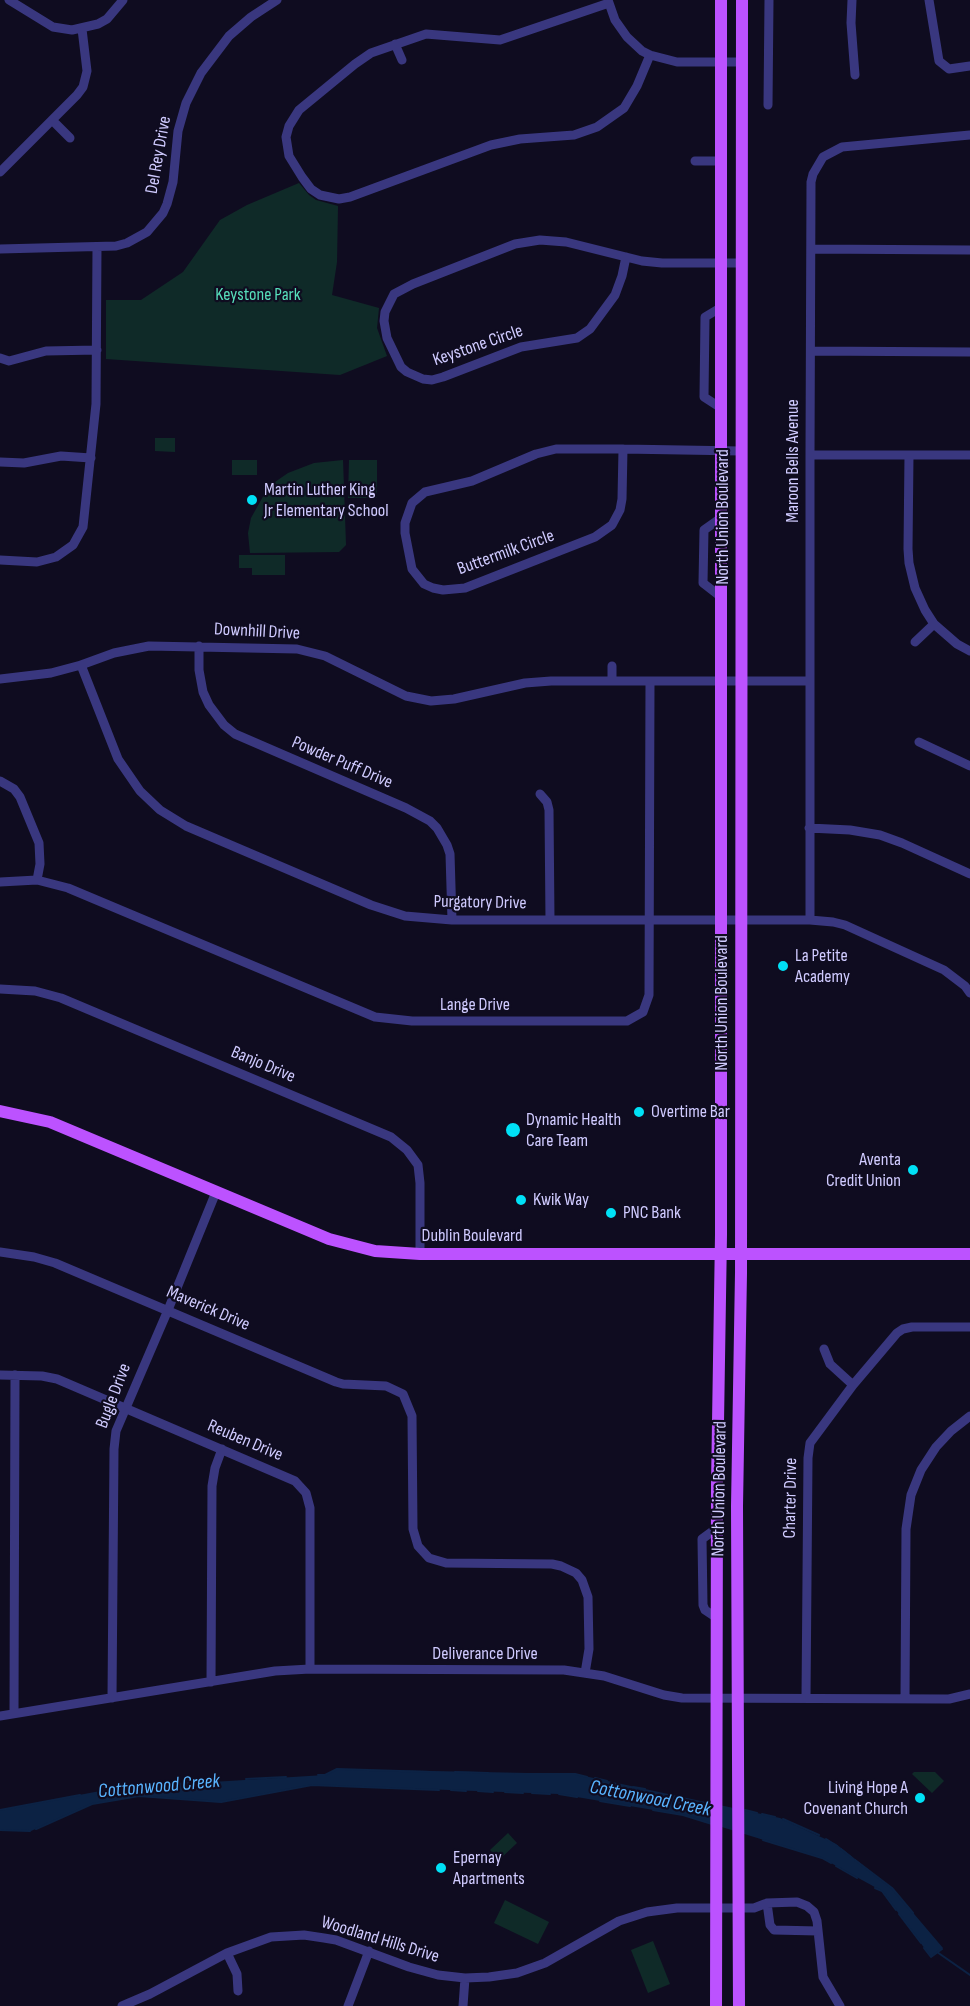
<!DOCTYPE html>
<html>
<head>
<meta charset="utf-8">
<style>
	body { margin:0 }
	canvas { display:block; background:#0f0c20 }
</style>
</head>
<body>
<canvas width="970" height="2006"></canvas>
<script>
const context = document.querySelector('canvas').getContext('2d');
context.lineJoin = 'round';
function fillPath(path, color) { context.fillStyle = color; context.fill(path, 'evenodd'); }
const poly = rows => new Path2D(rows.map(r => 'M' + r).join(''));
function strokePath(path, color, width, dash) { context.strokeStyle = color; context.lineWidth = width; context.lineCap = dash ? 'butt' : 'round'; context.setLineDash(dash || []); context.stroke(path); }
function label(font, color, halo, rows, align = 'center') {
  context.font = font + ' "Sofia Sans Condensed",sans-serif'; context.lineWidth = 4.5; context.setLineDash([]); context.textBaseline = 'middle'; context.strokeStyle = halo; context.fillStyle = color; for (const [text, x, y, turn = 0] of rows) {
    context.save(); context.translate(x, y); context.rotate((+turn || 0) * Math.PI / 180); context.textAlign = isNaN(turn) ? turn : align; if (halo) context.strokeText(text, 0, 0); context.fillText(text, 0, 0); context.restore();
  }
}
fillPath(poly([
	[299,183,309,195,316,200,338,206,337,262,332,295,379,308,377,328,387,356,340,375,106,359,106,300,141,300,183,272,220,220,247,205],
	[155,438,175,438,175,452,155,451],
	[232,460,257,460,257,475,232,475],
	[343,460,346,545,339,552,250,553,248,533,251,518,265,493,275,482,288,473,314,463],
	[349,460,377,460,377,498,348,498],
	[239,555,285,555,285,575,252,575,252,568,239,568],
	[914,1772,935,1772,944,1781,932,1793,912,1774],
	[508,1833,517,1843,499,1860,490,1850],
	[505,1900,549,1922,538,1944,494,1923],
	[653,1941,670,1984,648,1993,631,1950]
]), '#0f2a28');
fillPath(poly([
	[337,1769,575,1774,780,1818,836,1844,892,1888,943,1948,931,1957,882,1891,822,1858,683,1815,559,1794,312,1785,221,1802,139,1796,92,1804,31,1831,0,1830,0,1810,116,1788,325,1775]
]), '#0c2244');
strokePath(poly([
	[455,1772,488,1773],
	[515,1774,575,1774,587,1777],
	[318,1775,325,1775,337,1769,431,1772],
	[595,1778,607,1781],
	[246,1779,286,1777],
	[175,1784,214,1781],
	[130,1787,142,1786],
	[633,1787,645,1789],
	[451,1790,466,1791],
	[478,1791,493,1792],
	[505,1792,523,1793],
	[532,1793,550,1794],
	[559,1794,577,1797],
	[600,1801,630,1806],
	[0,1810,80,1795],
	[653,1810,683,1815,712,1824],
	[745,1810,757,1813],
	[762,1814,775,1817],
	[783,1819,819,1835],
	[36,1829,92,1804,139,1796,221,1802,312,1785,439,1790],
	[0,1830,30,1831],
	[826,1839,837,1846],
	[763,1840,822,1858,831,1863],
	[841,1849,851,1857],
	[855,1860,892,1888,913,1913],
	[836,1866,857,1878],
	[875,1888,882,1891,896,1910],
	[899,1914,921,1943],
	[924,1948,931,1957,942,1949],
	[937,1952,970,1975]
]), '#0c2244', 2);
strokePath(poly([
	[9,0,53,27,72,30,98,24,107,19,123,0],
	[608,0,615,20,627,37,642,51,650,55,677,62,742,62],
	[852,0,851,23,855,75],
	[929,0,939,61,949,69,970,66],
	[609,3,500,40,426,34,371,53,355,64,299,110,289,126,286,137,289,156,302,177,311,189,320,195,339,199,350,197,491,145,520,139,574,135,597,127,624,108,637,86,650,55],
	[395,44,402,60],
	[768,105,769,0],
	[52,120,70,138],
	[695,161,720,161],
	[0,172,77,95,83,87,87,71,82,29],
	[0,249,116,246,127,243,147,232,163,213,167,204,173,182,178,131,186,103,201,73,229,36,251,17,277,0],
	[811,249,970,250],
	[626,257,622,276,615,295,590,329,577,338,521,347,443,377,432,380,423,379,407,372,401,367,387,338,384,321,385,312,394,294,413,284,515,244,540,240,566,242,642,261,662,263,741,263],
	[720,308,705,317,704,397,721,408],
	[811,351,970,352],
	[0,358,9,361,46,351,97,350],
	[623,449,622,499,620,510,612,525,595,537,465,588,443,590,433,588,424,584,412,569,405,533,405,523,412,503,425,492,472,481,536,454,556,449,623,449,741,451],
	[810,455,970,455],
	[909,455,908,549,909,563,915,588,925,610,934,624,957,644,970,651],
	[0,462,24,463,61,456,91,458],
	[0,560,37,562,56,557,73,545,83,527,96,404,97,247],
	[721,597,703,583,704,530,721,518],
	[915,642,934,624],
	[199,646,199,670,203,692,209,705,224,725,235,734,406,808,430,821,437,828,447,845,450,854,452,920],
	[81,665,118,759,140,791,160,810,186,826,371,905,405,916,452,920,810,920,833,922,845,925,944,970,965,986,970,993],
	[612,666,612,681],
	[0,679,51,673,81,665,114,653,149,646,297,649,325,656,406,696,431,701,454,699,525,683,551,681,810,681],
	[919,742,970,766],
	[0,781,14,789,20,797,39,843,40,864,37,880],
	[540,794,547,802,549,810,550,920],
	[809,828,850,830,880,835,902,843,970,874],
	[0,882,37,880,68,888,375,1017,412,1021,627,1021,643,1012,649,995,650,681],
	[810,920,810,455,811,182,813,174,823,157,842,147,970,135],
	[0,989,35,991,61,998,391,1137,407,1150,418,1165,420,1183,420,1254],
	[0,1252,34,1257,55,1263,336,1382,343,1384,386,1386,403,1394,412,1416,413,1529,418,1546,429,1558,446,1563,552,1564,561,1566,576,1573,582,1580,588,1597,589,1649,585,1673],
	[824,1349,830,1364,853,1385],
	[0,1375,42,1376,57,1379,295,1481,306,1493,310,1508,310,1669],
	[717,1618,705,1610,703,1605,702,1539,717,1528],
	[211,1682,212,1486,215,1468,222,1449],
	[806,1697,808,1458,810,1443,853,1385,897,1333,903,1329,912,1327,970,1327],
	[112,1698,114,1449,116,1431,168,1310,216,1192],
	[905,1698,906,1529,911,1495,921,1470,936,1447,951,1431,970,1416],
	[14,1713,15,1375],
	[0,1716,275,1671,310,1669,564,1670,604,1676,664,1695,682,1698,949,1699,970,1694],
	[767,1903,770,1925,774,1930,818,1931],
	[227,1953,237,1974,238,1991],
	[122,2006,150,1994,227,1953,271,1937,304,1935,324,1938,336,1940,409,1967,438,1975,465,1978,489,1977,517,1973,545,1963,619,1921,647,1912,677,1908,754,1908,767,1903,797,1902,807,1906,814,1912,817,1921,823,1977,840,2006],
	[348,2006,369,1951],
	[463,2006,465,1978]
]), '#39377f', 9);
strokePath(poly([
	[0,1111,50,1122,329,1239,375,1251,420,1254,970,1254],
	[716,2006,717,1485,721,1235,721,0],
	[739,2006,737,1506,741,1273,742,0]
]), '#bc52ff', 12);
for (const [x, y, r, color] of [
	[252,500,6,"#00e1f6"],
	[783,966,6,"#00e1f6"],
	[639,1112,6,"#00e1f6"],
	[513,1130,8,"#00e1f6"],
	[913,1170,6,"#00e1f6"],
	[521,1200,6,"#00e1f6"],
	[611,1213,6,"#00e1f6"],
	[920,1798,6,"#00e1f6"],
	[441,1868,6,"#00e1f6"]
]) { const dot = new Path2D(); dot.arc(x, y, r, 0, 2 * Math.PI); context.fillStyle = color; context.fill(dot); strokePath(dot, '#0f0c20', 2); }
label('18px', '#d0cbff', '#0f0c20', [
	["Del Rey Drive",159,155,-80],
	["Keystone Circle",478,346,-19],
	["Maroon Bells Avenue",793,461,-90],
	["North Union Boulevard",723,517,-90],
	["Buttermilk Circle",506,553,-20],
	["Downhill Drive",257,632,3],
	["Powder Puff Drive",342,763,23],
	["Purgatory Drive",480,903,1],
	["North Union Boulevard",722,1003,-90],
	["Lange Drive",475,1005],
	["Banjo Drive",263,1065,23],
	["Dublin Boulevard",472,1236],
	["Maverick Drive",208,1309,23],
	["Bugle Drive",114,1396,-69],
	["Reuben Drive",245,1441,23],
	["North Union Boulevard",720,1489,-89],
	["Charter Drive",791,1498,-89],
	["Deliverance Drive",485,1654],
	["Woodland Hills Drive",380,1940,17]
]);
label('18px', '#57dfbb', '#0f0c20', [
	["Keystone Park",258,295]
]);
label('18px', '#d0cbff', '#0f0c20', [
	["Martin Luther King",264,490],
	["Jr Elementary School",264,511],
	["La Petite",795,956],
	["Academy",795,977],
	["Overtime Bar",651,1112],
	["Dynamic Health",526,1120],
	["Care Team",526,1141],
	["Aventa",901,1160,"right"],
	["Credit Union",901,1181,"right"],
	["Kwik Way",533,1200],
	["PNC Bank",623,1213],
	["Living Hope A",908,1788,"right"],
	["Covenant Church",908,1809,"right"],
	["Epernay",453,1858],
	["Apartments",453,1879]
], 'left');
label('italic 20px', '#59b4ff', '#0f0c20', [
	["Cottonwood Creek",159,1787,-5],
	["Cottonwood Creek",650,1799,11]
]);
</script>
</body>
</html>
